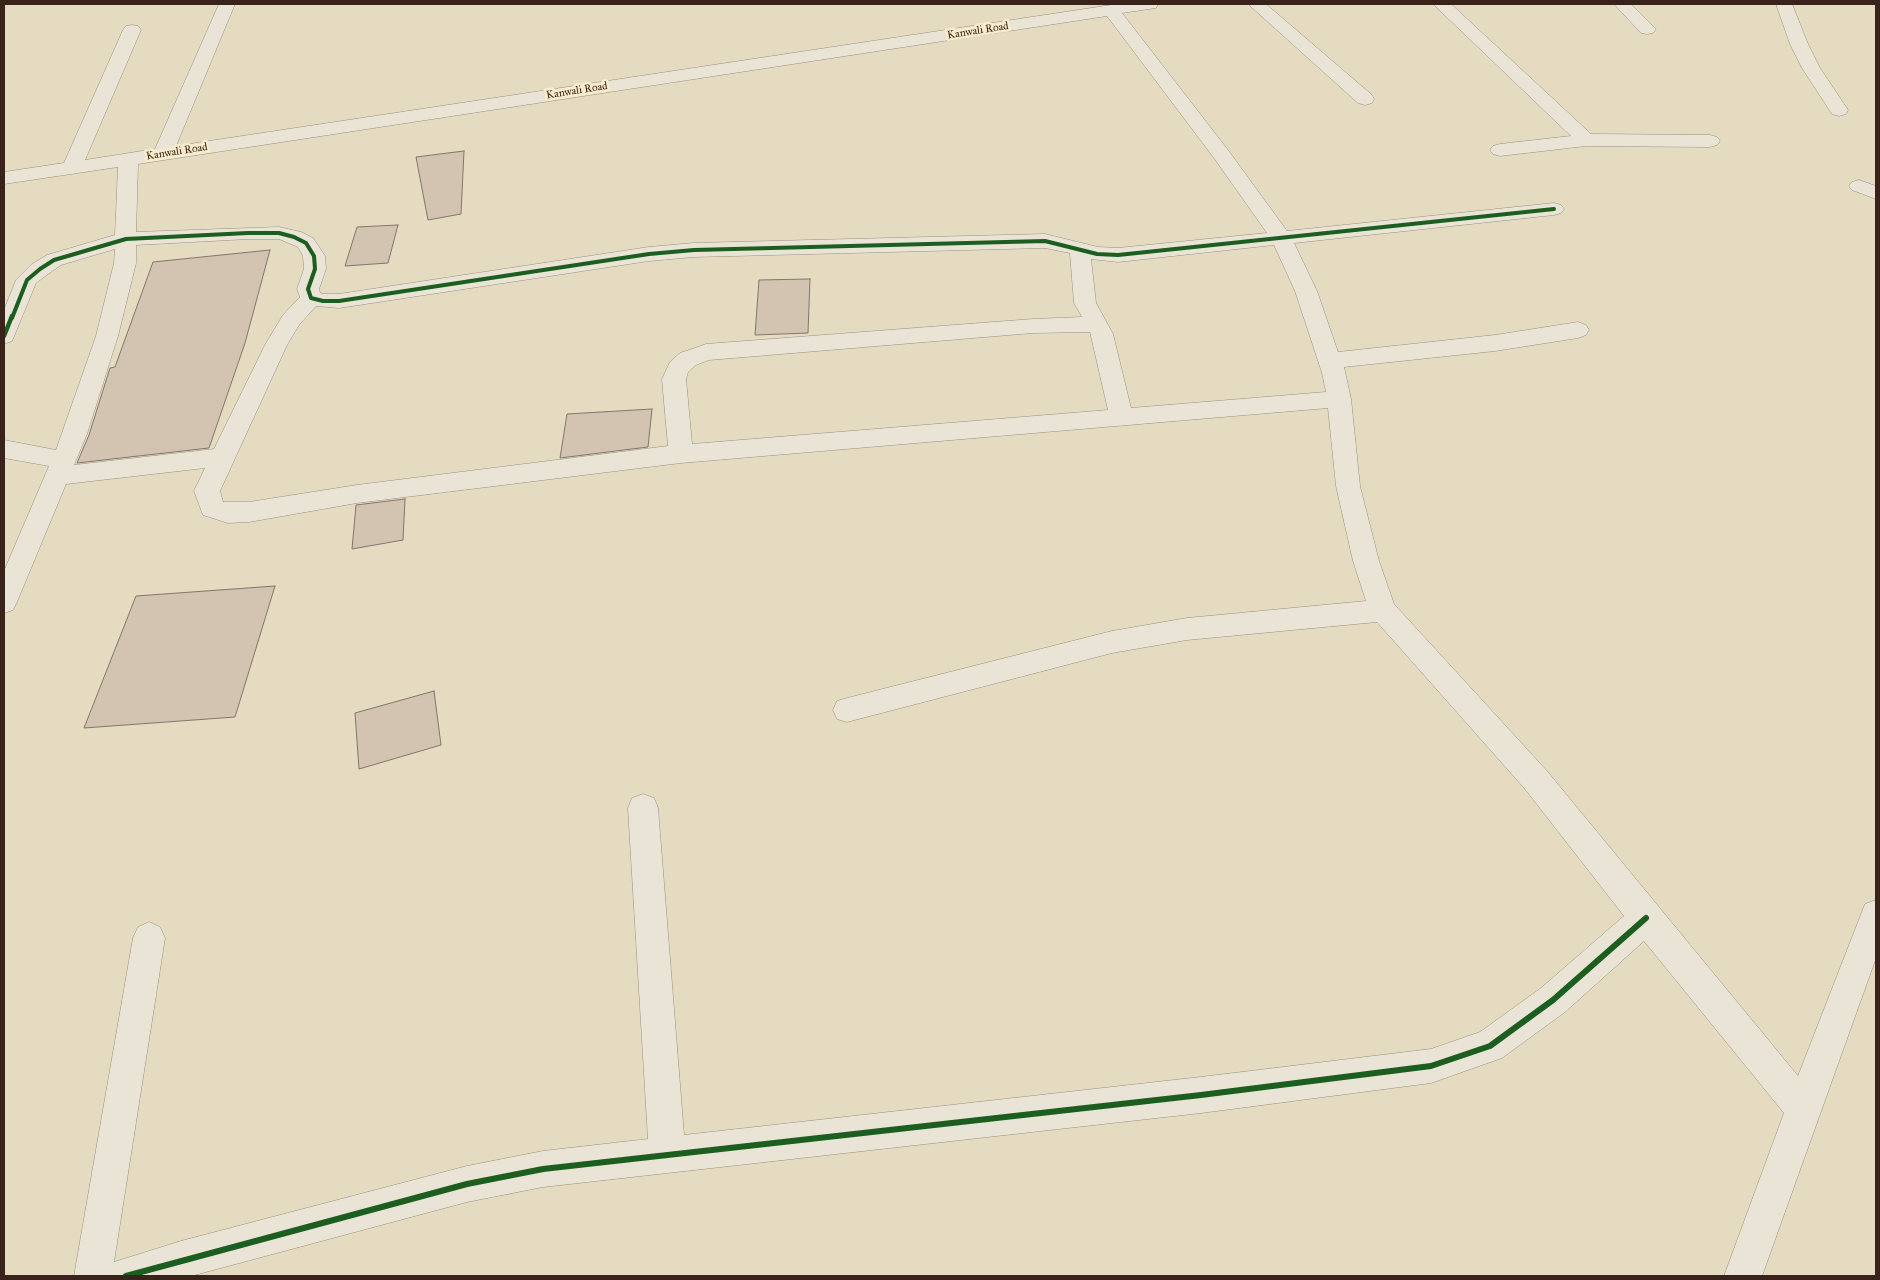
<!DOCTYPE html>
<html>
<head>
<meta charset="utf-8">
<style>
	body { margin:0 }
	#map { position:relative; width:1880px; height:1280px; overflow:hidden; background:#e5dbc0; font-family:"IM FELL Great Primer",serif }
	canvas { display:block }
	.frame { position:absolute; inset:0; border:5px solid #382219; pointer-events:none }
</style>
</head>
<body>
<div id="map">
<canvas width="1880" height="1280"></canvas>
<div class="frame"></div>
</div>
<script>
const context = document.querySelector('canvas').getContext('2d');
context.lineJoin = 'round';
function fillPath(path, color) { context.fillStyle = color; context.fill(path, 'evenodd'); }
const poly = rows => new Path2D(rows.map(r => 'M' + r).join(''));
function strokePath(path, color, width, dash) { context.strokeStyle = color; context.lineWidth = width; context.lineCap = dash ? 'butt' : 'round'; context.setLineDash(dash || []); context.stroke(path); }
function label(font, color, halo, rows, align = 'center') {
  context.font = font + ' "IM FELL Great Primer",serif'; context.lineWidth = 5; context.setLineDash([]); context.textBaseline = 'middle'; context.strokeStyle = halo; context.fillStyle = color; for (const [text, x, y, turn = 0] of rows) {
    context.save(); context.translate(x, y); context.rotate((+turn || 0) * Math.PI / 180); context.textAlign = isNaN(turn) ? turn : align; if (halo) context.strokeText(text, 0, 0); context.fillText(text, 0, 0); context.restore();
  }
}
const building = poly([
	[464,151,461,214,428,220,416,157,464,151],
	[398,225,388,263,345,266,357,227,398,225],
	[270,250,245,343,209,448,77,463,89,435,110,368,115,367,153,262,270,250],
	[810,279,808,333,755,335,759,280,810,279],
	[652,409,648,447,560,458,567,414,652,409],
	[405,499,403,540,352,549,356,505,405,499],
	[275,586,235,717,84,728,136,596,275,586],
	[434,691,441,745,359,769,355,713,434,691]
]);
fillPath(building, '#d3c3b1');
strokePath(building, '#80776a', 1);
const minor = poly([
	[219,4,235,4,176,146,1118,4,1158,4,1156,8,1122,13,1228,150,1287,231,1554,203,1561,205,1564,209,1561,213,1554,215,1294,243,1317,291,1338,352,1495,335,1578,322,1586,325,1589,330,1586,335,1578,338,1495,351,1344,367,1351,399,1360,486,1379,561,1394,604,1547,771,1798,1076,1865,904,1876,900,1876,958,1762,1276,1724,1276,1784,1113,1644,941,1565,1012,1502,1058,1431,1083,1201,1113,543,1187,467,1202,191,1276,74,1276,133,938,138,927,149,922,160,927,165,938,114,1262,181,1241,467,1166,543,1151,648,1139,628,808,632,798,643,794,654,798,658,808,684,1135,1201,1077,1431,1049,1480,1032,1541,988,1624,916,1525,789,1377,622,1187,640,1112,653,847,722,837,719,833,710,837,701,847,698,1112,631,1187,618,1366,601,1353,561,1336,486,1328,408,681,463,357,503,249,522,228,523,203,515,194,491,205,468,66,484,17,602,13,610,4,613,4,571,49,466,4,458,4,440,56,450,96,336,114,263,115,249,61,265,48,274,36,283,12,341,4,344,4,310,16,280,32,264,47,255,115,235,118,167,4,184,4,172,64,163,123,30,126,26,132,25,138,26,141,30,85,160,155,149,219,4],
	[1107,16,1214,158,1267,233,1118,248,1098,247,1045,234,694,243,649,247,339,294,323,294,320,293,319,289,326,269,325,256,313,238,301,232,279,227,136,232,138,164,1107,16],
	[248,239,279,239,298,247,303,256,304,269,297,289,300,297,283,315,265,345,214,449,74,465,87,434,118,336,136,263,136,245,248,239],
	[1274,245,1295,291,1322,373,1326,392,1131,408,1113,334,1096,303,1091,259,1118,262,1274,245],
	[1045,248,1070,253,1074,303,1082,317,1033,319,706,344,698,347,680,353,670,362,662,379,668,446,357,485,249,502,223,502,220,491,287,345,299,325,316,306,339,308,649,261,694,257,1045,248],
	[1090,332,1108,410,692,444,686,379,688,372,696,365,709,360,1033,333,1090,332],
	[1248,4,1266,4,1372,95,1374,99,1372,103,1365,105,1358,103,1248,4],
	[1433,4,1451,4,1591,134,1710,135,1717,137,1720,141,1717,145,1710,147,1586,146,1500,156,1493,154,1490,150,1493,146,1500,144,1571,136,1433,4],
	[1614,4,1631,4,1656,29,1653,33,1647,34,1641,33,1614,4],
	[1776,4,1792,4,1808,44,1820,68,1848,110,1846,114,1839,116,1832,114,1802,68,1790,44,1776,4],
	[1859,180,1876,186,1876,199,1852,190,1849,186,1852,182,1859,180]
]);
strokePath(minor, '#999080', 1);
fillPath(minor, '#e9e4d6');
strokePath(poly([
	[12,318,27,280,40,269,54,260,126,239,248,233,279,233,294,237,306,243,314,256,315,269,308,289,311,298,323,301,339,301,649,254,694,250,1045,241,1097,254,1118,255,1554,209]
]), '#1b5e20', 4);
strokePath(poly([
	[4,336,12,316]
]), '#1b5e20', 4.5);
strokePath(poly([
	[126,1276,467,1184,543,1169,1201,1095,1431,1066,1490,1046,1553,1000,1646,918]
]), '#1b5e20', 6);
label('11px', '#382219', '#f8eccc', [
	["Kanwali Road",978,31,-9],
	["Kanwali Road",577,91,-9],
	["Kanwali Road",177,152,-9]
]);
</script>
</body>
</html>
